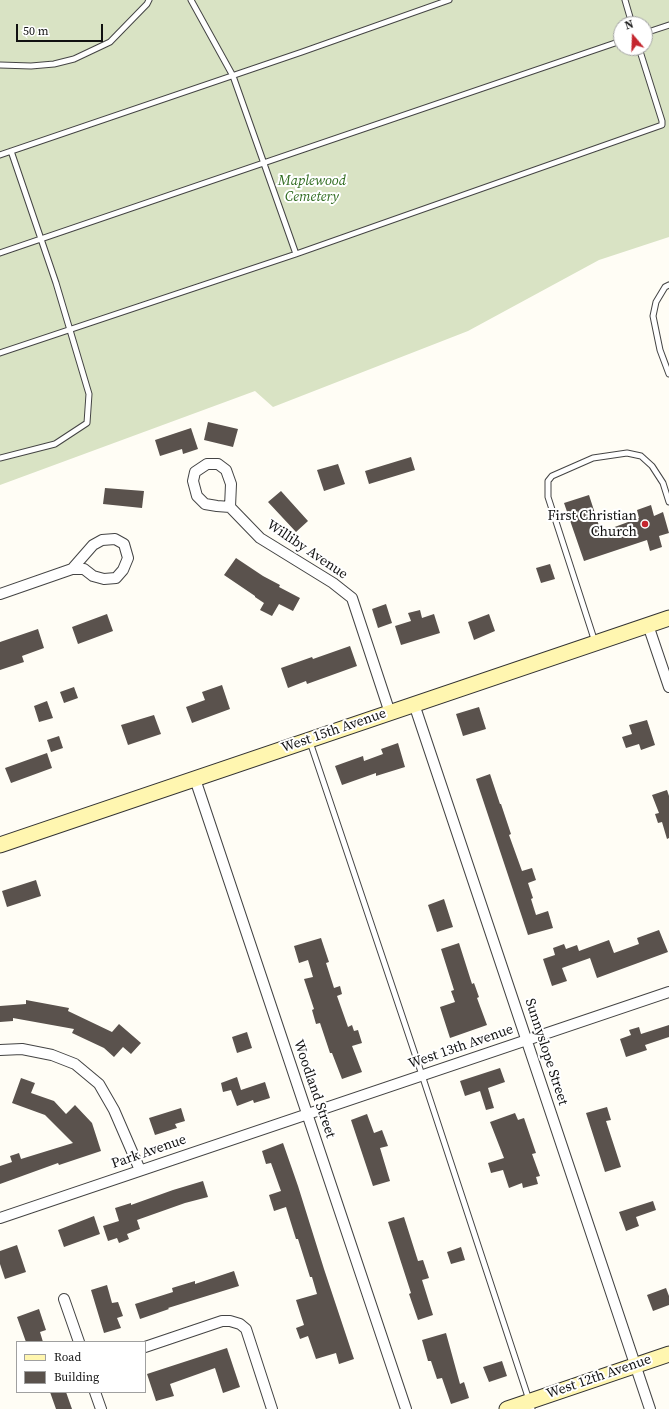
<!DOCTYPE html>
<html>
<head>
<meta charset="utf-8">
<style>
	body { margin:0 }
	#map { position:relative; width:669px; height:1409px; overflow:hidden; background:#fffdf5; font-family:"Source Serif 4",serif }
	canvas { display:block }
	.legend { position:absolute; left:16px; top:1341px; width:130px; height:52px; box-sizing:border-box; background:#fff; border:1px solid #a0a0a0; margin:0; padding:5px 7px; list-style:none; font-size:12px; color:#111 }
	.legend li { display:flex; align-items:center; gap:8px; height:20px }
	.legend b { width:20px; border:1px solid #a0a0a0 }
	.north { position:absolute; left:613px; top:16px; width:40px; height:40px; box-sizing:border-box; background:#fff; border:1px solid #a0a0a0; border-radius:50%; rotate:341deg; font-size:11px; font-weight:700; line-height:16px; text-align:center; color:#111 }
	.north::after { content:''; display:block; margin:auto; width:14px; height:18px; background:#c4262e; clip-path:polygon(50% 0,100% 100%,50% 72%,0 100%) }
	.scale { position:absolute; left:16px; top:24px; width:87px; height:18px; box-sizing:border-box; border:2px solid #111; border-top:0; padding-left:5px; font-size:12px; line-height:14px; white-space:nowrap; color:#111; -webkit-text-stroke:3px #fff; paint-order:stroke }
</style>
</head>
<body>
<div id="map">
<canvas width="669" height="1409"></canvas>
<ul class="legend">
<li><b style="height:5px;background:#fff6b0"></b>Road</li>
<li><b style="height:11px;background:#5a524d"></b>Building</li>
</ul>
<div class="north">N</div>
<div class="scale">50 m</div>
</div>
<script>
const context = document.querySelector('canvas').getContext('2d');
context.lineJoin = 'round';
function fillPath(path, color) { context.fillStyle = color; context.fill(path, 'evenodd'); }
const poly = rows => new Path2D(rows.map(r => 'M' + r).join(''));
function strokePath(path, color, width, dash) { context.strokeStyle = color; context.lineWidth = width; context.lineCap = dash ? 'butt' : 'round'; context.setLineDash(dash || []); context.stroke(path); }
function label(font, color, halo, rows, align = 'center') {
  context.font = font + ' "Source Serif 4",serif'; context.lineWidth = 4; context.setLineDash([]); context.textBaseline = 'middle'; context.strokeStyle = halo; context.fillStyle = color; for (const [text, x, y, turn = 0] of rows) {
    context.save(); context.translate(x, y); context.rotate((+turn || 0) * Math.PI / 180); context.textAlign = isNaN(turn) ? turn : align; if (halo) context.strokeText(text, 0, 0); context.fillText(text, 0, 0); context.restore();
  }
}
fillPath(poly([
	[0,0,669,0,669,237,599,260,468,331,273,407,255,391,0,485],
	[621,24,645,24,645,48,621,48]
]), '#d9e3c4');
fillPath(poly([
	[208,422,238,429,233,447,204,440],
	[191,428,198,449,183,454,182,449,160,456,155,440],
	[411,457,415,470,369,484,365,471],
	[338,464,345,484,324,491,317,470],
	[105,488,144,491,142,508,103,504],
	[281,491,308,521,296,532,268,502],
	[589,495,601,532,639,518,637,510,651,505,654,516,663,512,669,533,659,536,662,547,650,551,647,540,584,561,564,503],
	[236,558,263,576,280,585,279,587,300,598,293,611,279,604,272,616,260,610,264,603,255,597,255,596,224,575],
	[550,564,555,579,541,583,536,568],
	[386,604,392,623,378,628,372,609],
	[420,610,422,618,434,614,440,633,401,645,395,626,411,621,408,613],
	[107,614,113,631,78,644,72,627],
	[489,614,495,631,474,640,468,622],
	[38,629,44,648,22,656,24,662,0,670,0,642],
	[350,646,357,666,307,684,306,681,288,688,281,668,312,657,313,659],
	[222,685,230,709,192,723,186,707,205,700,202,692],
	[74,687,78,698,64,703,60,692],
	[47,701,53,718,39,722,34,706],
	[479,707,486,729,463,736,456,714],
	[154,715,161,734,128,745,121,725],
	[647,720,655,745,641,750,639,744,626,748,622,737,632,734,629,725],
	[59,736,63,748,51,752,47,740],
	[398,743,405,767,376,776,376,773,342,785,335,766,363,756,364,761,383,754,381,749],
	[47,753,52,768,11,783,5,768],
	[490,774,500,804,501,804,511,834,509,835,522,871,532,868,536,880,528,883,533,898,531,899,536,915,548,911,553,928,528,935,476,779],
	[667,790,669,796,669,838,667,839,662,822,658,823,655,814,659,813,652,795],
	[36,880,41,896,7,907,2,891],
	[444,899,453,927,437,932,428,905],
	[659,930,668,952,597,978,590,958,562,968,567,981,552,986,543,959,555,955,553,948,564,944,566,949,577,945,579,951,609,940,614,953,639,944,637,938],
	[321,938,329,962,326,963,334,988,340,986,342,994,337,996,348,1027,352,1025,354,1031,358,1030,362,1043,352,1046,362,1072,342,1079,332,1053,330,1053,320,1023,316,1024,312,1010,314,1009,304,979,313,977,308,960,299,963,294,946],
	[459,943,472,984,474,983,479,997,477,998,487,1025,450,1038,440,1007,455,1002,451,991,454,990,441,949],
	[26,1000,69,1008,68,1011,112,1032,119,1024,141,1043,131,1054,123,1047,114,1057,104,1048,72,1033,74,1029,13,1018,13,1021,0,1022,0,1006,26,1004],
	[669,1025,669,1037,645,1045,647,1050,626,1057,620,1039,631,1035,629,1030,639,1027,641,1034],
	[247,1032,252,1048,237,1053,232,1037],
	[500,1068,505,1082,488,1088,494,1108,486,1110,480,1091,465,1096,460,1081],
	[237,1077,241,1090,265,1082,270,1098,254,1103,253,1100,237,1106,231,1090,223,1092,221,1083],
	[21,1078,35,1083,31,1093,54,1101,66,1114,75,1105,92,1123,101,1151,59,1165,58,1163,0,1184,0,1166,12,1162,10,1156,19,1153,21,1159,73,1143,45,1115,12,1103],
	[607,1107,611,1120,606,1121,621,1167,605,1172,586,1113],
	[181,1108,185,1121,175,1124,177,1128,155,1135,149,1118],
	[515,1113,518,1120,524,1118,536,1153,532,1154,540,1176,536,1177,538,1184,523,1188,522,1183,509,1188,503,1170,491,1173,488,1163,504,1158,490,1122],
	[367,1114,374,1133,382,1130,388,1146,380,1148,390,1181,373,1186,351,1120],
	[283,1143,298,1186,324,1269,354,1359,339,1364,336,1353,316,1359,308,1336,300,1339,296,1328,304,1325,296,1300,317,1294,312,1277,310,1277,298,1239,296,1239,286,1207,274,1211,269,1195,281,1191,271,1163,266,1164,262,1151],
	[203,1181,208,1197,185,1203,137,1220,140,1229,127,1234,129,1239,119,1243,117,1238,108,1241,103,1226,119,1221,115,1208,131,1203,131,1205,173,1190],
	[653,1201,656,1210,636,1217,639,1226,626,1231,619,1212],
	[94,1216,100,1234,64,1247,58,1230],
	[404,1217,418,1261,423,1260,429,1278,422,1280,433,1315,418,1320,409,1294,411,1293,388,1222],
	[17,1245,26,1272,5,1279,0,1264,0,1251],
	[461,1247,465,1260,451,1264,447,1252],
	[234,1271,239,1286,168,1308,169,1309,140,1319,135,1304,173,1292,172,1288,195,1281,195,1284],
	[107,1285,112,1303,118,1302,123,1316,117,1318,121,1328,104,1333,91,1290],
	[666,1288,669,1296,669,1305,653,1311,647,1295],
	[39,1309,46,1330,40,1332,43,1342,26,1342,17,1317],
	[446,1333,460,1384,464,1382,469,1398,451,1404,442,1378,437,1379,431,1361,428,1361,422,1340],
	[227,1348,240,1387,223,1393,215,1368,170,1384,174,1396,156,1401,147,1374],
	[502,1361,507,1376,489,1382,483,1367],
	[50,1392,66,1392,72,1409,56,1409]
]), '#5a524d');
const lane = poly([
	[191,0,233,76,296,254],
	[625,0,632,24],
	[645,33,669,25],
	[0,65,31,66,54,64,74,59,110,42,147,4,149,0],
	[0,155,302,52,449,0],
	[0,253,621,41],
	[669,285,665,287,656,302,653,316,660,350,669,374],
	[0,353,296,254,662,125,662,121,639,48],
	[0,458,55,444,87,423,89,394,56,283,11,151],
	[595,642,548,497,548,481,552,476,593,458,627,453,641,456,652,466,663,483,669,502],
	[310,742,422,1075,532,1409]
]);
const street = poly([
	[207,464,218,464,226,470,231,484,230,507,217,506,205,504,197,496,193,481,195,472,207,464],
	[230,507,260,538,333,583,352,598,390,713],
	[0,594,72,569,84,569,93,576,104,579,116,578,123,570,128,558,124,544,115,539,102,540,93,545,72,569],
	[648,625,669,687],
	[414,704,650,1409],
	[195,779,406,1409],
	[0,1050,22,1049,52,1055,75,1064,99,1084,114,1110,140,1170],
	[0,1218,669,992],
	[64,1299,79,1342],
	[145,1347,222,1321,230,1321,240,1324,246,1329,272,1409],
	[95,1392,101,1409]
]);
const secondary = poly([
	[0,845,669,618],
	[507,1409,669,1354]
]);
strokePath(lane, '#444', 7);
strokePath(street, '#444', 12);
strokePath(secondary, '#333', 17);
strokePath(lane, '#fff', 5);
strokePath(street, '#fff', 10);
strokePath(secondary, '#fff6b0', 15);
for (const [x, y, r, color] of [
	[645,524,4,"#c4262e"]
]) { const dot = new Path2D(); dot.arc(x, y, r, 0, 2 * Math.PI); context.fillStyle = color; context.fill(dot); strokePath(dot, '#fff', 1.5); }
label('italic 14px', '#2f6b1f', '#fff', [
	["Maplewood",312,181],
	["Cemetery",312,197]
]);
label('14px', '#111', '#fff', [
	["First Christian",637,516],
	["Church",637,532]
], 'right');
label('14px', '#111', '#fff', [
	["Williby Avenue",307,550,34],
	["West 15th Avenue",334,731,-19],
	["West 13th Avenue",461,1047,-19],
	["Sunnyslope Street",546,1052,72],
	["Woodland Street",314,1089,71],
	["Park Avenue",149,1152,-19],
	["West 12th Avenue",599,1377,-19]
]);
</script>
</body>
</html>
